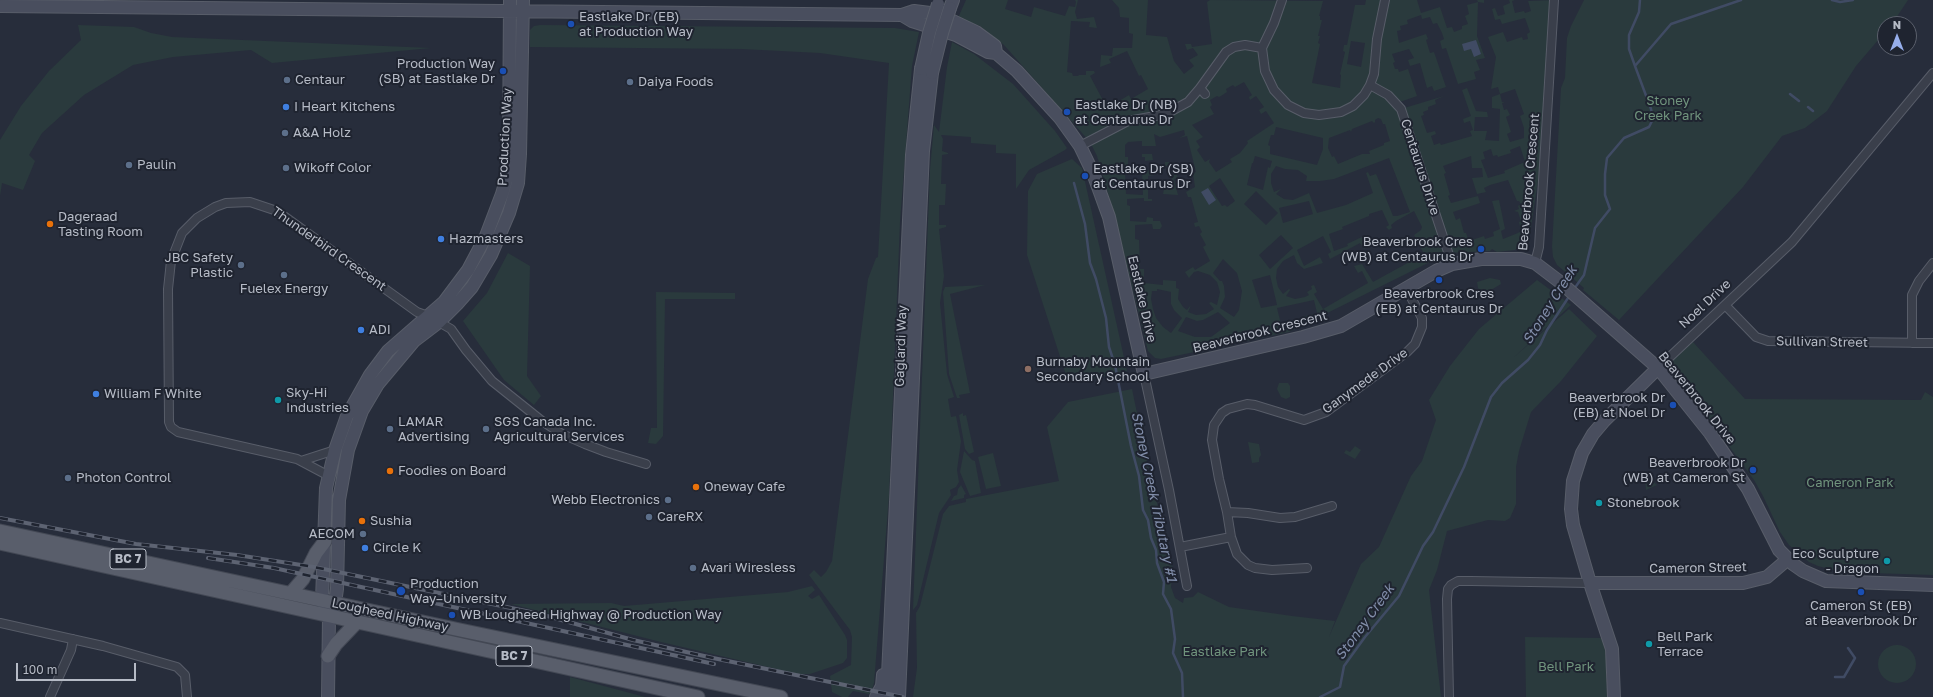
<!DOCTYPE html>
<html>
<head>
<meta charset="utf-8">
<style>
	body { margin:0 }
	#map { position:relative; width:1933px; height:697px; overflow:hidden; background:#272d3b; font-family:"Golos Text",sans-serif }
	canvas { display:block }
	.north { position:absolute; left:1877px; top:16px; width:40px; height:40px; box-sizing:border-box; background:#1f2430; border:1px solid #5b606c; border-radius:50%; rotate:0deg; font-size:11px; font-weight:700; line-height:16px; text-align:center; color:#b6bbc6 }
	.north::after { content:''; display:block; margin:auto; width:14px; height:18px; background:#96aeeb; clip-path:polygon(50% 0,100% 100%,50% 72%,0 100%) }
	.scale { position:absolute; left:16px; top:663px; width:120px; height:18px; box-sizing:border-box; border:2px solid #b6bbc6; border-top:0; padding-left:5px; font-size:12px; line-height:14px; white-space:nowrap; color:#b6bbc6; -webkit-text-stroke:3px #1f2430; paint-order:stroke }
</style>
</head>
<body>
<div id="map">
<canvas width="1933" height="697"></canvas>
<div class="north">N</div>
<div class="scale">100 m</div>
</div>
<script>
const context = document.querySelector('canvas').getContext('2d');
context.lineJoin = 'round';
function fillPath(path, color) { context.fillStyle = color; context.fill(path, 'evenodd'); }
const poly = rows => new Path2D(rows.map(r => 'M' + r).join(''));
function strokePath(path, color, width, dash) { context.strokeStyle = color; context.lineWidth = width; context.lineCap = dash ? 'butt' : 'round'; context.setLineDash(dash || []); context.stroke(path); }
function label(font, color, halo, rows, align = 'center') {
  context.font = font + ' "Golos Text",sans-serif'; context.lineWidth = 4; context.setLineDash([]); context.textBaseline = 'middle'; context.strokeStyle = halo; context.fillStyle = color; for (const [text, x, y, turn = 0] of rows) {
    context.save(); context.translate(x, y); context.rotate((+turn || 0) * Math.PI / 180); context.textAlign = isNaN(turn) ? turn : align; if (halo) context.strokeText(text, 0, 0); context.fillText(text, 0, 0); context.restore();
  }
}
fillPath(poly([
	[966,0,1008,0,1005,9,1031,17,1034,7,1065,16,1069,6,1075,7,1076,2,1075,0,1078,0,1075,12,1077,19,1094,17,1097,28,1089,27,1090,22,1071,21,1067,72,1072,73,1073,76,1078,76,1079,75,1086,75,1086,71,1094,71,1095,73,1090,76,1106,106,1113,102,1114,104,1129,95,1131,99,1148,89,1141,75,1139,76,1127,51,1109,59,1111,63,1100,67,1101,55,1112,56,1113,48,1132,48,1133,34,1129,33,1129,18,1120,17,1119,8,1112,0,1148,0,1146,35,1167,37,1174,61,1184,74,1194,66,1189,60,1198,55,1193,48,1187,50,1185,44,1191,44,1192,47,1212,44,1207,2,1210,0,1323,1,1319,16,1320,16,1320,20,1322,20,1318,36,1320,36,1318,43,1320,44,1312,83,1340,88,1341,75,1340,74,1345,52,1343,51,1344,45,1347,45,1355,5,1365,5,1366,0,1417,0,1421,13,1440,7,1447,28,1452,27,1454,32,1462,29,1462,26,1468,24,1465,16,1469,14,1467,5,1478,2,1477,0,1484,0,1484,3,1478,2,1477,36,1485,58,1476,60,1480,70,1474,72,1476,79,1458,84,1446,48,1442,49,1440,41,1444,39,1442,33,1437,23,1433,24,1430,17,1422,19,1421,15,1407,20,1408,24,1400,26,1401,30,1397,31,1399,43,1426,34,1428,39,1426,40,1430,53,1434,52,1446,87,1434,91,1432,86,1427,88,1420,63,1410,66,1408,60,1414,58,1409,49,1392,54,1395,62,1393,63,1395,69,1398,69,1399,72,1408,69,1417,96,1397,103,1401,109,1444,96,1435,100,1436,104,1428,107,1428,110,1423,112,1424,115,1421,116,1427,133,1435,131,1436,134,1431,136,1434,145,1440,143,1441,145,1472,136,1470,131,1473,130,1470,121,1464,123,1463,119,1471,116,1462,90,1467,88,1476,111,1487,112,1488,117,1475,117,1474,131,1487,131,1485,140,1499,141,1500,109,1492,108,1492,97,1500,94,1502,102,1505,102,1502,103,1504,110,1507,109,1510,115,1506,117,1511,132,1507,134,1510,142,1524,138,1524,128,1520,116,1524,114,1515,89,1500,94,1498,87,1491,89,1496,57,1488,37,1503,32,1507,42,1522,37,1523,40,1528,39,1527,34,1530,32,1525,18,1502,24,1500,19,1495,20,1492,9,1495,8,1498,16,1505,14,1503,6,1510,3,1509,0,1515,0,1512,1,1515,13,1524,11,1525,13,1531,11,1528,1,1555,0,1549,106,1530,234,1515,250,1497,252,1492,249,1490,251,1448,253,1289,332,1161,359,1155,358,1148,351,1115,217,1097,156,1090,142,1004,45,980,26,958,18],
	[1351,41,1365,43,1361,67,1347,64],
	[1244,82,1252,95,1249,97,1250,100,1256,96,1264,107,1259,110,1261,114,1266,111,1274,123,1247,141,1248,143,1240,153,1230,159,1232,162,1216,172,1209,162,1210,159,1205,162,1197,150,1200,147,1196,141,1203,137,1192,125,1214,114,1210,107,1212,105,1210,100,1217,96,1219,97,1221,96,1227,92,1226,89,1233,85,1235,87],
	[1378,118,1381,119,1383,124,1385,124,1390,141,1384,143,1384,145,1369,151,1370,154,1362,154,1338,164,1334,156,1332,157,1328,148,1329,138,1350,130,1351,132,1352,129,1372,121,1374,123,1375,122,1375,120],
	[1276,127,1323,138,1323,149,1317,165,1270,154,1270,146,1268,145,1271,135,1274,135],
	[1184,130,1185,135,1179,138,1187,136,1196,172,1193,173,1195,187,1186,192,1188,197,1191,197,1198,222,1194,223,1195,227,1199,226,1202,232,1200,234,1206,245,1203,247,1210,261,1195,270,1193,267,1185,272,1189,278,1194,272,1198,271,1210,275,1217,282,1220,292,1217,305,1211,302,1209,303,1214,309,1206,314,1196,315,1188,312,1191,305,1187,310,1183,307,1178,299,1179,289,1176,288,1176,281,1163,280,1163,285,1144,283,1144,269,1140,269,1139,240,1135,239,1135,225,1152,224,1153,229,1160,229,1162,226,1160,221,1153,221,1153,218,1147,217,1146,222,1130,221,1130,206,1127,205,1127,199,1144,198,1144,201,1152,201,1152,199,1148,199,1148,176,1155,175,1155,171,1144,170,1144,172,1142,172,1143,195,1126,194,1125,172,1128,172,1128,157,1125,157,1125,145,1128,142,1142,141,1142,146,1156,146,1154,134,1160,137],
	[1520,146,1525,162,1504,171,1505,173,1488,178,1481,160,1485,159,1483,152,1491,149,1493,156,1497,155,1498,157,1511,153,1510,150],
	[1255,156,1272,161,1270,168,1268,167,1263,190,1247,185,1252,163,1253,163],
	[1471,156,1472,168,1482,168,1483,177,1472,178,1477,194,1486,192,1484,188,1490,185,1508,180,1517,201,1519,201,1521,204,1518,206,1519,209,1514,211,1518,212,1521,221,1519,222,1521,231,1518,233,1503,239,1501,231,1505,229,1499,200,1492,201,1500,229,1493,232,1494,236,1485,239,1484,236,1469,241,1466,233,1464,233,1460,218,1456,220,1453,212,1480,203,1478,196,1451,203,1448,196,1450,195,1444,174,1446,173,1443,166],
	[1389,158,1410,212,1397,216,1393,216,1377,176,1376,174,1370,176,1368,172,1366,173,1373,193,1346,205,1317,213,1309,193,1293,200,1284,199,1276,194,1281,189,1274,192,1271,183,1271,174,1276,166,1285,169,1298,170,1307,176,1306,181,1320,181,1334,179],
	[1220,178,1235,201,1227,207,1225,205,1222,206,1209,186],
	[1256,191,1278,213,1266,225,1244,204],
	[1309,201,1313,214,1283,223,1279,208],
	[1382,210,1389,225,1386,227,1389,230,1392,228,1391,225,1396,221,1414,211,1422,227,1421,230,1414,235,1424,254,1373,282,1362,264,1354,266,1358,273,1362,271,1368,283,1323,309,1314,294,1317,292,1314,285,1311,286,1312,289,1307,292,1309,295,1305,297,1295,299,1286,296,1290,290,1289,289,1283,294,1278,287,1276,278,1277,269,1283,261,1294,255,1297,263,1304,269,1323,263,1320,257,1304,266,1297,250,1323,236,1331,252,1328,254,1330,259,1360,243,1364,249,1367,247,1364,236,1347,244,1348,246,1334,251,1329,234,1343,229,1342,227,1369,216,1369,214],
	[1281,235,1293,248,1270,269,1259,255],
	[1223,259,1237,273,1242,291,1239,310,1234,317,1220,308,1225,297,1224,286,1222,281,1220,281,1213,273],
	[1270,275,1277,305,1261,308,1252,280],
	[1157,289,1171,292,1171,304,1174,310,1182,318,1171,333,1163,327,1156,318,1153,309,1151,299,1152,291,1157,291],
	[1314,300,1317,313,1302,317,1302,319,1281,324,1277,308],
	[1218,312,1230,323,1211,337,1195,337,1178,331,1186,317,1197,321,1203,320],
	[1584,0,1908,0,1892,24,1885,24,1885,32,1856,66,1827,111,1805,128,1782,136,1743,187,1619,320,1583,290,1584,288,1557,265,1553,257,1552,247,1561,88,1565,78,1567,38,1571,26],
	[78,25,134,27,151,33,172,37,431,48,272,63,251,50,173,57,133,65,84,95,42,133,29,155,35,161,23,190,2,183,0,196,0,140,21,106,49,71,81,40],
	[540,25,895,28,919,32,912,66,900,222,889,496,874,683,871,693,869,694,853,691,848,697,842,697,832,692,830,676,851,665,852,637,850,630,809,575,814,570,821,577,826,572,832,561,868,279,876,258,878,257,889,63,820,53,742,49,530,47,530,30,534,26],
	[952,42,974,54,1013,84,1055,131,1067,148,1065,150,1029,170,1016,189,1016,154,996,153,996,145,971,143,971,137,941,135,943,139,942,151,948,153,948,154,942,155,941,184,946,184,945,205,939,205,939,225,946,225,946,227,939,229,944,276,940,303,947,374,954,397,948,399,951,417,956,416,961,441,957,470,959,482,956,487,950,490,951,495,939,513,917,605,913,610,930,170,934,125,939,132,947,67],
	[1142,154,1152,154,1153,160,1145,161,1145,157,1142,157],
	[1072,159,1082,168,1127,371,1079,382,1068,381,1027,255,1028,191,1037,174],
	[1165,162,1174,162,1173,164,1178,178,1174,179,1178,195,1163,194,1164,189,1172,188,1172,166,1165,166],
	[508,253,530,266,527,376,541,396,534,405,504,380,463,321,487,293],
	[1490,278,1500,280,1501,284,1491,290,1481,292,1478,288,1477,282],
	[1537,280,1571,305,1513,358,1569,309,1597,336,1561,381,1531,412,1519,451,1516,467,1516,504,1510,518,1505,521,1488,520,1447,531,1437,570,1429,590,1441,697,913,697,917,668,916,613,920,606,943,514,949,506,966,502,966,499,1059,481,1047,427,1068,402,1132,389,1148,466,1173,569,1171,587,1175,598,1183,603,1184,598,1193,597,1198,592,1229,607,1292,616,1335,621,1329,637,1361,564,1379,547,1411,476,1422,461,1436,420,1429,400,1450,366,1479,329],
	[985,285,950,294,970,393,959,395,960,398,957,398,949,374,943,292,945,287],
	[656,292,735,293,735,299,665,299,663,436,656,444,648,443,651,428,657,428],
	[1693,342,1745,399,1921,400,1925,392,1933,397,1933,575,1840,572,1818,566,1809,562,1789,545,1780,532,1763,496,1754,480,1672,369,1673,360],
	[1279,383,1288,383,1290,386,1290,397,1286,399,1281,397,1277,389],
	[963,413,963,416,966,415,974,452,969,454,965,449,959,415],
	[1248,442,1259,444,1261,455,1259,458,1259,462,1252,463],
	[1355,446,1361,450,1355,459,1344,453,1346,450,1350,452],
	[964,451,972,460,975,461,981,493,970,496,960,472],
	[993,453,1001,486,986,489,978,457],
	[1645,478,1649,478,1657,485,1646,490],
	[961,485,966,494,964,495,964,498,951,501,954,496,957,495,958,489],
	[812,586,815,590,808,596,812,599,819,595,845,635,847,640,847,658,843,663,810,674,798,674,661,642,511,604,611,603,624,606,788,592],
	[1525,637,1603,638,1606,657,1607,697,1526,697],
	'1878 664a19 19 0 1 1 38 0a19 19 0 1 1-38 0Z',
	[570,677,645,697,570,697]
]), '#2a3a3d');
fillPath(poly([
	[1476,40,1481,54,1474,57,1471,49,1464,51,1462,44],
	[1208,188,1216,200,1209,205,1201,192]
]), '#404b64');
strokePath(poly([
	[1832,0,1840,2,1853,0],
	[1635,66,1629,49,1629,35,1639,12,1640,0],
	[1790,94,1799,101],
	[1808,107,1813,111],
	[1074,183,1085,224,1090,263,1096,279,1106,318,1109,347,1115,365,1131,446,1139,476,1143,510,1148,520,1151,538,1156,550,1157,563,1164,582,1163,594,1171,609,1175,639,1173,653,1182,673,1183,697],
	[1574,289,1584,275,1595,228,1610,209,1605,195,1605,174,1607,158,1624,138,1649,127,1653,119,1651,109,1635,66,1671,24,1741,0],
	[1835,677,1844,677,1855,658,1848,648],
	[1320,697,1340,687,1344,666,1365,637,1399,596,1423,546,1433,532,1464,467,1491,397,1502,383,1528,360,1540,345,1547,330,1570,295]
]), '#404b64', 2.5);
const street = poly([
	[1282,0,1274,23,1262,48,1265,71,1274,90,1288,105,1304,113,1319,115,1341,112,1353,106,1364,95,1370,85,1374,74,1377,39,1385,0],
	[1370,85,1388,95,1401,109,1452,264],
	[1200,88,1205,94],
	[1080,146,1128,121,1166,114,1188,102,1200,88,1226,52,1234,47,1245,45,1262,48],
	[1535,263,1539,247,1554,0],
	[1725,305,1756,337,1768,341,1933,343],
	[1912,343,1912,295,1919,281,1933,263],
	[1658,368,1792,242,1933,73],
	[1144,374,1169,490,1187,586],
	[301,461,335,450],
	[329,476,297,459,178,432,171,427,169,422,168,289,171,261,182,233,197,218,215,207,226,203,250,202,277,211,417,312,428,316,451,329,466,350,492,381,542,421,562,434,585,444,606,452,646,464],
	[1227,512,1248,513,1280,518,1295,517,1332,506],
	[1180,547,1231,537],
	[1307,568,1272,570,1255,568,1248,565,1237,554,1231,537,1227,512,1219,479,1212,440,1214,425,1222,413,1228,409,1247,404,1255,405,1304,420,1326,412,1407,352,1415,344,1422,327,1422,318,1406,288],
	[0,623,103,646,177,667,185,675,187,697],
	[50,697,71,650,73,639],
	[1449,697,1447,599,1448,589,1451,585,1458,581,1471,581,1590,583]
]);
const secondary = poly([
	[0,6,902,15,914,11,938,14,976,32,995,46,996,53,1017,71,1060,118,1080,146,1093,173,1109,217,1144,374,1303,337,1341,326,1436,271,1452,264,1481,259,1521,259,1535,263,1560,282,1658,368,1710,433,1748,489,1779,550,1793,564,1803,571,1826,581,1933,585],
	[950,8,953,0],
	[902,15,912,21,956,35,988,52,996,53],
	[1590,583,1743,583,1767,577,1788,559],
	[326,609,322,600,326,488,335,450,347,416,370,375,388,351,444,302,468,270,486,236,502,194,507,177,509,152,510,0],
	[328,697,329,616,335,603,337,589,339,500,348,450,362,411,378,384,414,341,439,322,457,304,472,287,491,255,509,213,518,183,520,154,523,0],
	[876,697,882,686,883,675],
	[887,697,912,155,921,69],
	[899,697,923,151,932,73],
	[1614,697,1612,649,1590,583,1573,525,1571,509,1573,481,1582,453,1593,434,1604,421,1658,368]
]);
const primary = poly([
	[0,531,460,630,781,697],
	[0,543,698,697],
	[291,593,303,579,316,553,325,541],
	[328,656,336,644,357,622]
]);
strokePath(street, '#585d69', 10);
strokePath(secondary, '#585d69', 14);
strokePath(primary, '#434854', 15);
strokePath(street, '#3a3f4b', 8);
strokePath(secondary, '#494e5e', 12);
strokePath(primary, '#595e6b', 13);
const rail = poly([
	[0,518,136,544,237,555,314,567,540,614,633,640,713,658,903,697],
	[208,558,274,568,714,664]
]);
strokePath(rail, '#5d6372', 4);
strokePath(rail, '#1f2430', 2.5, [8]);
const secondaryBridge = poly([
	[921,69,929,33,938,4],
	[932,73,942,33,950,8]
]);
strokePath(secondaryBridge, '#585d69', 14, []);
strokePath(secondaryBridge, '#494e5e', 12);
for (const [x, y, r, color] of [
	[571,24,4,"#1a4fb4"],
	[503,71,4,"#1a4fb4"],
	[287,80,4,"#5c6f8a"],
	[630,82,4,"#5c6f8a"],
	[286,107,4,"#3f7fe0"],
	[1067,112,4,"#1a4fb4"],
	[285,133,4,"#5c6f8a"],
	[129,165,4,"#5c6f8a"],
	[286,168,4,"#5c6f8a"],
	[1085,176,4,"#1a4fb4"],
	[50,224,4,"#e8710a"],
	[441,239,4,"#3f7fe0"],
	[1481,249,4,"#1a4fb4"],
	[241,265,4,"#5c6f8a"],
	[284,275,4,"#5c6f8a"],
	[1439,280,4,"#1a4fb4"],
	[361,330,4,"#3f7fe0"],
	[1028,369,4,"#8d6e63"],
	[96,394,4,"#3f7fe0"],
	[278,400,4,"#0f9aa8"],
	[1673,405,4,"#1a4fb4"],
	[390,429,4,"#5c6f8a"],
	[486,429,4,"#5c6f8a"],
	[1753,470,4,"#1a4fb4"],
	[390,471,4,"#e8710a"],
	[68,478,4,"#5c6f8a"],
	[696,487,4,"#e8710a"],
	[668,500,4,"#5c6f8a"],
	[1599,503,4,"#0f9aa8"],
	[649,517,4,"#5c6f8a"],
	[362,521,4,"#e8710a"],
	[363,534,4,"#5c6f8a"],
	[365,548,4,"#3f7fe0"],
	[1887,561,4,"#0f9aa8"],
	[693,568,4,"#5c6f8a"],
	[401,591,5,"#1a4fb4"],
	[1861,592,4,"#1a4fb4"],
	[452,615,4,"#1a4fb4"],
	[1649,644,4,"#0f9aa8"]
]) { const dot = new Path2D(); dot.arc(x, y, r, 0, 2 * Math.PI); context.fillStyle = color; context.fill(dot); strokePath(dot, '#1f2430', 1.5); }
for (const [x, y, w] of [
	[128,559,36],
	[514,656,36]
]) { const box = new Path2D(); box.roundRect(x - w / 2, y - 10, w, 20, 3); context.fillStyle = '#1f2430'; context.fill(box); strokePath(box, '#b6bbc6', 1); }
label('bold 12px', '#b6bbc6', null, [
	["BC 7",128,559],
	["BC 7",514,656]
]);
label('13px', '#b6bbc6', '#1f2430', [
	["Eastlake Dr (EB)",579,17],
	["at Production Way",579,32],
	["Production Way",495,64,"right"],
	["(SB) at Eastlake Dr",495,79,"right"],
	["Centaur",295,80],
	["Daiya Foods",638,82],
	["Eastlake Dr (NB)",1075,105],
	["at Centaurus Dr",1075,120],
	["I Heart Kitchens",294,107],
	["A&A Holz",293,133],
	["Paulin",137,165],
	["Wikoff Color",294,168],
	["Eastlake Dr (SB)",1093,169],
	["at Centaurus Dr",1093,184],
	["Dageraad",58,217],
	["Tasting Room",58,232],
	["Hazmasters",449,239],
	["Beaverbrook Cres",1473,242,"right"],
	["(WB) at Centaurus Dr",1473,257,"right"],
	["JBC Safety",233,258,"right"],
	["Plastic",233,273,"right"],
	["Fuelex Energy",284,289,"center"],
	["Beaverbrook Cres",1439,294,"center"],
	["(EB) at Centaurus Dr",1439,309,"center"],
	["ADI",369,330],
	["Burnaby Mountain",1036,362],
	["Secondary School",1036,377],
	["Sky-Hi",286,393],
	["Industries",286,408],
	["William F White",104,394],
	["Beaverbrook Dr",1665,398,"right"],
	["(EB) at Noel Dr",1665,413,"right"],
	["LAMAR",398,422],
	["Advertising",398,437],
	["SGS Canada Inc.",494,422],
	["Agricultural Services",494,437],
	["Beaverbrook Dr",1745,463,"right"],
	["(WB) at Cameron St",1745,478,"right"],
	["Foodies on Board",398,471],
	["Photon Control",76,478],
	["Oneway Cafe",704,487],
	["Webb Electronics",660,500,"right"],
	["Stonebrook",1607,503],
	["CareRX",657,517],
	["Sushia",370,521],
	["AECOM",355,534,"right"],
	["Circle K",373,548],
	["Eco Sculpture",1879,554,"right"],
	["- Dragon",1879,569,"right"],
	["Avari Wiresless",701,568],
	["Production",410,584],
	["Way–University",410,599],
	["Cameron St (EB)",1861,606,"center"],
	["at Beaverbrook Dr",1861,621,"center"],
	["WB Lougheed Highway @ Production Way",460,615],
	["Bell Park",1657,637],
	["Terrace",1657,652]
], 'left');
label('13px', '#70947d', '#1f2430', [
	["Stoney",1668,101],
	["Creek Park",1668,116],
	["Cameron Park",1850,483],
	["Eastlake Park",1225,652],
	["Bell Park",1566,667]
]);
label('13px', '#b6bbc6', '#1f2430', [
	["Production Way",505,137,-87],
	["Centaurus Drive",1420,167,72],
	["Beaverbrook Crescent",1529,182,-85],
	["Thunderbird Crescent",329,249,35],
	["Eastlake Drive",1142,299,77],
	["Noel Drive",1705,304,-43],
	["Beaverbrook Crescent",1260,332,-14],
	["Sullivan Street",1822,342,1],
	["Gaglardi Way",901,346,-88],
	["Ganymede Drive",1365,381,-36],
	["Beaverbrook Drive",1697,398,51],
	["Cameron Street",1698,568,-1],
	["Lougheed Highway",390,615,12]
]);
label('italic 14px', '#828eaa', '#1f2430', [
	["Stoney Creek",1550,305,-58],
	["Stoney Creek Tributary #1",1154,497,78],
	["Stoney Creek",1365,622,-54]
]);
</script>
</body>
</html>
